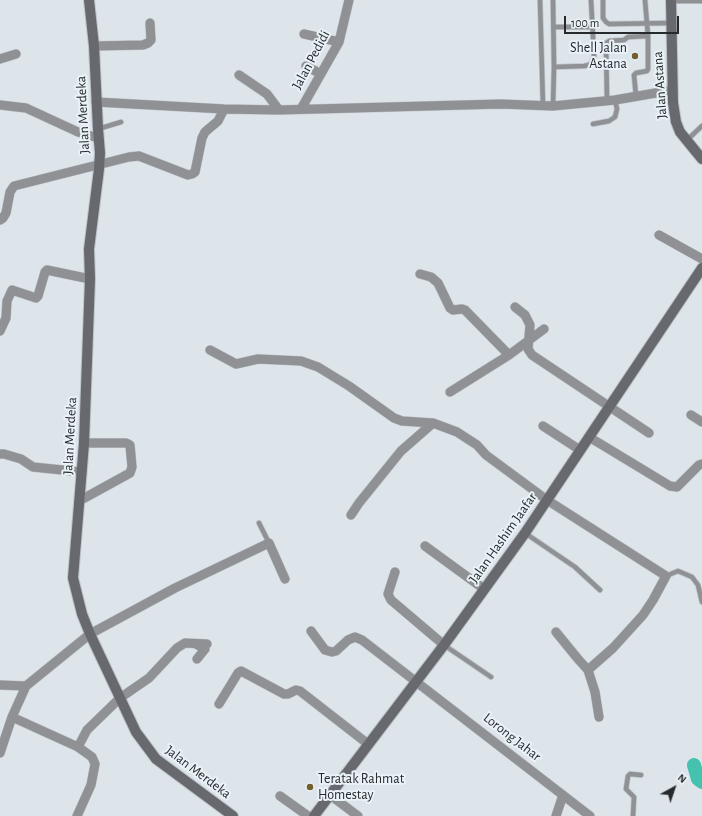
<!DOCTYPE html>
<html>
<head>
<meta charset="utf-8">
<style>
	body { margin:0 }
	#map { position:relative; width:702px; height:816px; overflow:hidden; background:#dde5eb; font-family:"Alegreya Sans",sans-serif }
	canvas { display:block }
	.north { position:absolute; left:654px; top:768px; width:40px; height:40px; -webkit-text-stroke:3px #eaf2f9; paint-order:stroke; rotate:40deg; font-size:11px; font-weight:700; line-height:16px; text-align:center; color:#272a2c }
	.north::after { content:''; display:block; margin:auto; width:14px; height:18px; background:#272a2c; clip-path:polygon(50% 0,100% 100%,50% 72%,0 100%) }
	.scale { position:absolute; left:564px; top:16px; width:115px; height:18px; box-sizing:border-box; border:2px solid #272a2c; border-top:0; padding-left:5px; font-size:12px; line-height:14px; white-space:nowrap; color:#272a2c; -webkit-text-stroke:3px #eaf2f9; paint-order:stroke }
</style>
</head>
<body>
<div id="map">
<canvas width="702" height="816"></canvas>
<div class="north">N</div>
<div class="scale">100 m</div>
</div>
<script>
const context = document.querySelector('canvas').getContext('2d');
context.lineJoin = 'round';
const poly = rows => new Path2D(rows.map(r => 'M' + r).join(''));
function strokePath(path, color, width, dash) { context.strokeStyle = color; context.lineWidth = width; context.lineCap = dash ? 'butt' : 'round'; context.setLineDash(dash || []); context.stroke(path); }
function label(font, color, halo, rows, align = 'center') {
  context.font = font + ' "Alegreya Sans",sans-serif'; context.lineWidth = 4; context.setLineDash([]); context.textBaseline = 'middle'; context.strokeStyle = halo; context.fillStyle = color; for (const [text, x, y, turn = 0] of rows) {
    context.save(); context.translate(x, y); context.rotate((+turn || 0) * Math.PI / 180); context.textAlign = isNaN(turn) ? turn : align; if (halo) context.strokeText(text, 0, 0); context.fillText(text, 0, 0); context.restore();
  }
}
strokePath(poly([
	[694,765,698,779,702,782]
]), '#45c1af', 14);
const lane = poly([
	[540,0,543,106],
	[553,0,554,67,553,106],
	[603,0,603,18,606,22,609,24,671,23],
	[671,1,702,1],
	[554,27,592,27],
	[554,67,584,66,589,65,592,62,594,56,591,0],
	[636,96,634,75,636,73,647,71,648,69,648,36,645,0],
	[607,100,606,43,609,41,624,40,628,37,648,36],
	[593,124,609,121,615,117,617,109,615,100],
	[98,129,121,122],
	[686,141,702,126],
	[259,523,269,543],
	[525,533,575,567,600,590],
	[666,576,678,571,692,577,698,585,702,602],
	[444,645,491,677],
	[633,816,634,797,626,789,628,776,630,774,641,775]
]);
const street = poly([
	[304,34,339,42],
	[94,46,143,45,148,43,151,40,150,23],
	[0,59,16,54],
	[306,66,321,74],
	[239,75,267,94,279,110],
	[96,102,224,109,279,110,501,104,553,106,615,100,673,90],
	[0,105,26,108,78,132,98,138],
	[301,109,339,42,349,0],
	[0,220,3,218,6,213,10,192,14,186,129,157,139,156,188,175,192,174,195,172,202,138,205,132,218,121,224,109],
	[659,235,702,259],
	[420,274,431,277,438,283,450,308,453,310,462,309,465,310,509,355],
	[515,307,525,315,530,325,528,349,532,355,649,433],
	[0,331,6,318,7,301,12,290,36,298,38,296,45,272,47,270,90,279],
	[210,350,236,364,258,359,301,361,318,367,349,386,394,418,402,421,433,423,457,432,477,445,486,455,547,500,666,576,653,600,643,615,613,648,588,670],
	[450,392,509,355,544,329],
	[691,415,702,422],
	[543,426,580,450],
	[589,437,670,486,677,487,699,465,702,464],
	[0,454,4,454,21,459,33,467,82,472],
	[79,501,130,473,132,467,130,445,126,443,84,443],
	[351,515,359,503,401,451,433,423],
	[425,546,484,589],
	[395,572,388,594,391,600,444,645],
	[311,631,325,650,332,652,336,651,348,640,355,637,362,640,590,816],
	[556,632,578,659,588,670,595,692,599,717],
	[196,644,205,649,197,659],
	[0,685,26,686],
	[219,704,238,673,241,671,284,694,288,694,296,690,300,691,368,744],
	[12,717,78,747,92,757,95,764,91,785,77,816],
	[78,747,87,730,120,698,149,678,177,648,185,643,207,644],
	[0,753,12,717,26,686,90,634,175,588,269,543,285,579],
	[330,795,358,816],
	[280,796,308,816],
	[556,816,563,795]
]);
const secondary = poly([
	[89,0,94,46,98,129,100,153,99,169,89,249,90,279,84,443,73,578,82,614,90,634,136,732,156,759,233,816],
	[671,0,673,103,676,122,680,132,702,159],
	[314,816,444,645,525,533,702,268]
]);
strokePath(lane, '#bcc3c9', 6);
strokePath(street, '#bcc3c9', 10);
strokePath(secondary, '#bcc3c9', 12);
strokePath(lane, '#909194', 4.5);
strokePath(street, '#909194', 9);
strokePath(secondary, '#68696f', 10);
for (const [x, y, r, color] of [
	[635,56,4,"#73602e"],
	[310,787,4,"#73602e"]
]) { const dot = new Path2D(); dot.arc(x, y, r, 0, 2 * Math.PI); context.fillStyle = color; context.fill(dot); strokePath(dot, '#eaf2f9', 1.5); }
label('14px', '#272a2c', '#eaf2f9', [
	["Shell Jalan",627,48],
	["Astana",627,64],
	["Teratak Rahmat",318,779,"left"],
	["Homestay",318,795,"left"]
], 'right');
label('14px', '#272a2c', '#eaf2f9', [
	["Jalan Pedidi",311,60,-62],
	["Jalan Astana",660,85,-94],
	["Jalan Merdeka",83,115,-93],
	["Jalan Merdeka",70,436,-87],
	["Jalan Hashim Jaafar",503,538,-55],
	["Lorong Jahar",512,737,38],
	["Jalan Merdeka",198,772,37]
]);
</script>
</body>
</html>
